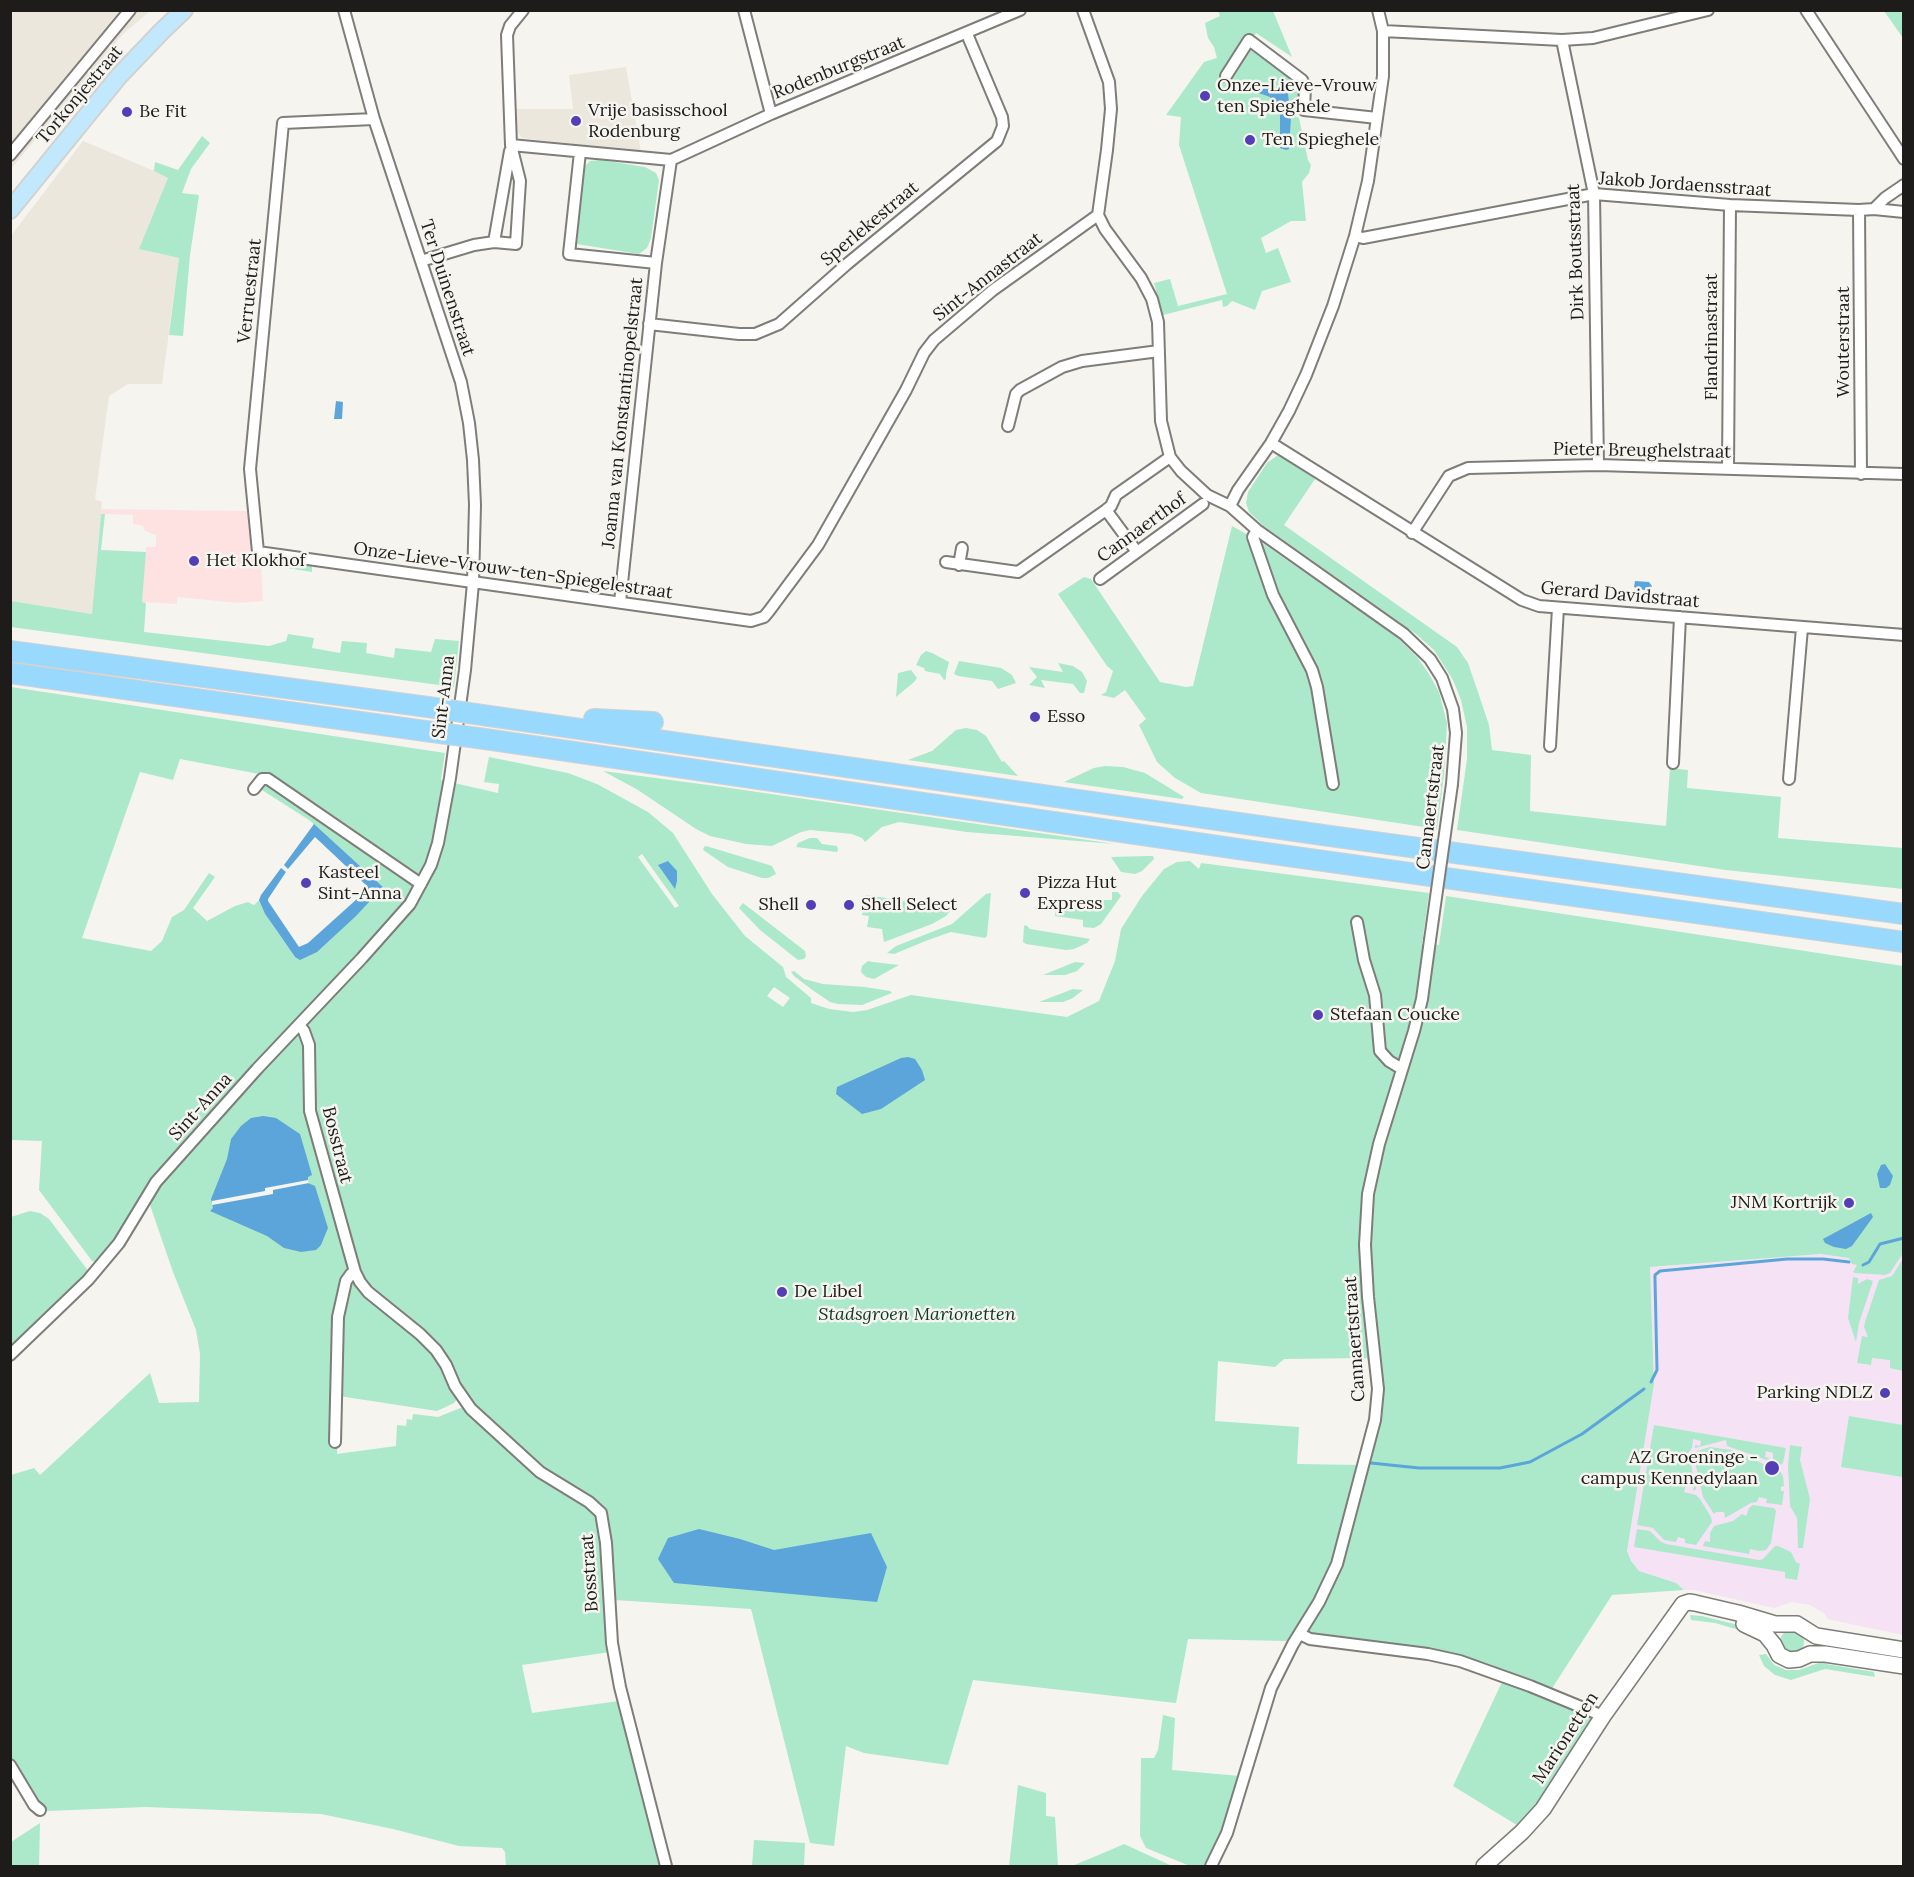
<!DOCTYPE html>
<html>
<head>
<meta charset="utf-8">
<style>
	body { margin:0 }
	#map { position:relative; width:1914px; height:1877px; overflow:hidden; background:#f5f4ef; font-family:Lora,serif }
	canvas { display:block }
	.frame { position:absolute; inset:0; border:12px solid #1d1c1b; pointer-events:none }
</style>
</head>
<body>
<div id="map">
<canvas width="1914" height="1877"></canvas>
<div class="frame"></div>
</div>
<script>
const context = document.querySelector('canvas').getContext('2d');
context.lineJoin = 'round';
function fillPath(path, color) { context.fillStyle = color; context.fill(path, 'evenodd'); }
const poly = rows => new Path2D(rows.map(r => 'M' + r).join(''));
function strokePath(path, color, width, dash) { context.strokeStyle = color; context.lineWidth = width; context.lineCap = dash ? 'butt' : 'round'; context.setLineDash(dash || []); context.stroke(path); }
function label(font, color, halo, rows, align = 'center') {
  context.font = font + ' Lora,serif'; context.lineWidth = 5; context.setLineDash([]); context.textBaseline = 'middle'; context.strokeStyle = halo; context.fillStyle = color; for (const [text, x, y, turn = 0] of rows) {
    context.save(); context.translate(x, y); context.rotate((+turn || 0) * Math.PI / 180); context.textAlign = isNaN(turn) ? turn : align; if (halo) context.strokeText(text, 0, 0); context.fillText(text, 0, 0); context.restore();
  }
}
fillPath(poly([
	[101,509,247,511,253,557,261,559,263,601,238,603,177,597,177,604,142,602,146,547,156,547,156,535,145,531,143,526,133,524,133,515,101,514]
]), '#fee2e2');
fillPath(poly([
	[11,11,150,11,123,34,11,169],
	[626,67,641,152,522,138,517,132,516,109,573,109,569,75],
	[83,141,169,177,139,249,179,258,162,384,128,384,109,396,95,499,102,502,92,614,11,601,10,237]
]), '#ece7dc');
fillPath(poly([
	[1903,1239,1903,1635,1827,1619,1825,1614,1810,1605,1792,1602,1774,1608,1694,1590,1684,1590,1680,1586,1639,1571,1631,1561,1627,1552,1654,1384,1650,1267,1821,1254]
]), '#f5e3f5');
fillPath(poly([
	[1218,11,1273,11,1292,57,1256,33,1252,39,1243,45,1297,82,1299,87,1296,117,1299,118,1308,160,1311,165,1309,173,1302,182,1306,221,1291,221,1261,238,1266,253,1278,248,1291,282,1262,291,1255,310,1232,301,1227,306,1223,307,1222,300,1163,315,1154,283,1170,279,1178,306,1227,294,1179,145,1181,117,1166,115,1204,62,1217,58,1214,47,1208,38,1205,23,1220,16],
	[1884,11,1903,11,1903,38],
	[202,136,210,143,191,169,182,193,199,195,190,255,183,336,169,335,179,258,139,249,168,178,154,171,155,162,178,170],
	[601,160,645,167,656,173,659,180,651,238,647,248,639,254,577,244,584,167,590,161],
	[1278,455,1315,479,1284,525,1457,647,1468,663,1478,692,1489,725,1492,750,1531,755,1530,811,1666,826,1670,768,1688,770,1687,788,1781,797,1778,838,1903,848,1903,889,1726,870,1457,830,1467,759,1467,727,1461,700,1453,680,1434,650,1416,634,1264,526,1249,512,1246,503,1248,492,1267,463],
	[101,514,105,514,101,550,146,552,142,602,146,603,144,632,269,646,286,641,288,634,314,638,312,648,340,653,342,641,367,643,366,653,394,658,395,648,431,652,435,639,459,641,454,687,11,627,11,601,92,614],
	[1232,526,1261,542,1396,636,1417,657,1429,674,1439,692,1447,723,1444,775,1437,829,1201,793,1175,778,1157,762,1139,725,1146,719,1125,690,1114,698,1101,695,1106,692,1113,671,1107,666,1058,594,1084,577,1091,579,1160,682,1186,687,1193,686],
	[261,559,312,566,312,572,261,564],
	[926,651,932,653,949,662,946,674,946,679,944,680,940,674,925,671,924,668,916,665,921,655],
	[959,661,1001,668,1012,675,1016,683,998,689,992,681,958,676,954,674],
	[1058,663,1073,666,1082,672,1087,681,1084,693,1080,693,1073,684,1041,680,1045,688,1029,685,1037,677,1029,667,1063,672],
	[911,670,917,678,914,682,896,697,898,673],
	[11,687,445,753,441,780,498,793,499,784,484,782,489,757,568,773,597,784,648,812,673,833,712,894,745,936,783,967,786,977,811,998,811,1003,829,1009,853,1012,867,1010,911,995,1067,1017,1099,1001,1115,961,1121,929,1142,896,1164,869,1177,862,1190,861,1199,869,1201,863,1429,893,1422,944,1439,945,1446,896,1903,966,1903,1253,1890,1273,1885,1275,1855,1273,1853,1272,1857,1265,1852,1264,1849,1258,1821,1254,1650,1267,1654,1384,1627,1551,1631,1561,1639,1571,1676,1583,1684,1590,1612,1595,1551,1690,1487,1663,1441,1651,1317,1636,1287,1641,1188,1639,1176,1703,973,1680,948,1765,864,1753,846,1746,834,1846,810,1843,751,1609,615,1600,606,1605,610,1652,522,1665,532,1713,619,1701,659,1866,506,1866,505,1852,502,1848,459,1846,393,1829,321,1814,146,1807,47,1811,42,1809,11,1759,11,1475,34,1468,40,1475,150,1373,159,1403,199,1402,200,1354,196,1330,173,1272,149,1202,135,1205,111,1247,96,1262,92,1261,39,1190,42,1141,11,1140],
	[180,759,270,776,262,790,309,820,383,887,295,957,265,914,259,900,254,905,248,902,235,906,207,921,193,908,215,877,209,873,184,910,172,917,162,941,151,951,82,938,140,772,173,780],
	[642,854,679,906,675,908,638,857],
	[774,987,790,998,783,1007,767,996],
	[1367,1358,1371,1380,1371,1409,1359,1465,1297,1464,1299,1427,1215,1421,1218,1361,1275,1367,1284,1359],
	[339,1396,437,1411,454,1403,457,1399,463,1407,438,1417,413,1414,412,1420,407,1419,406,1426,397,1425,396,1446,337,1454],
	[966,728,977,730,986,736,1002,762,1004,761,1018,776,908,760,932,751,956,730],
	[1105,766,1123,767,1145,773,1184,797,1182,799,1064,782,1094,768],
	[603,771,723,787,1115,844,967,832,899,822,882,827,865,842,862,838,852,834,810,830,801,832,772,846,746,844,710,836,696,829,638,790],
	[810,838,817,838,822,844,837,846,838,850,837,852,796,847,798,843],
	[706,846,769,865,772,866,776,874,768,878,762,878,728,867,703,850,704,847],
	[1147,856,1153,856,1154,859,1142,871,1135,874,1121,872,1111,857],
	[1112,892,1118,892,1121,896,1101,924,1094,928,1083,927,1083,920,1055,916,1056,907,1063,908,1065,898,1078,900,1112,900],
	[991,893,987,936,985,938,951,932,928,940,894,954,887,953,896,946,952,924,986,894],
	[866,895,931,905,953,908,946,916,932,924,884,942,882,929,867,927,869,916,862,915],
	[743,903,805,951,806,956,804,959,798,960,760,930,739,908],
	[1026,925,1030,929,1090,939,1087,943,1074,949,1066,950,1026,944,1023,942,1024,926],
	[868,961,873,962,899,965,874,979,866,977,861,972,862,966],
	[1075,962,1085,963,1077,971,1065,975,1043,975],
	[794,971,804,979,823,984,865,987,890,991,892,993,862,1005,838,1004,830,1002,811,989,794,976,791,972],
	[1073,989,1083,990,1073,998,1063,1002,1039,1002],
	[30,1211,40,1213,49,1219,89,1272,11,1347,11,1217],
	[1903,1259,1903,1371,1890,1368,1890,1360,1872,1358,1871,1365,1857,1363,1862,1336,1868,1337,1864,1327,1865,1322,1879,1280,1892,1276],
	[1853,1277,1858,1278,1858,1284,1867,1279,1873,1281,1859,1323,1856,1342,1848,1318],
	[1849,1416,1903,1425,1903,1477,1841,1467],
	[1654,1425,1786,1448,1783,1463,1781,1465,1773,1462,1773,1453,1766,1451,1765,1457,1770,1458,1767,1460,1727,1446,1726,1440,1695,1448,1695,1445,1700,1446,1701,1441,1693,1439,1692,1448,1686,1456,1690,1460,1696,1489,1693,1491,1694,1486,1686,1484,1684,1492,1696,1495,1700,1499,1711,1517,1712,1522,1696,1545,1685,1543,1685,1539,1678,1537,1676,1542,1664,1540,1653,1528,1637,1525],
	[1790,1445,1802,1447,1800,1460,1810,1499,1803,1548,1798,1548,1797,1518,1790,1506,1788,1466],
	[1710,1447,1731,1450,1780,1471,1783,1476,1784,1486,1781,1487,1781,1491,1784,1491,1782,1505,1766,1503,1767,1499,1759,1497,1757,1502,1751,1503,1725,1518,1724,1512,1716,1512,1714,1514,1703,1497,1694,1457,1697,1451],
	[1753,1505,1774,1508,1776,1511,1771,1543,1766,1550,1759,1551,1750,1549,1749,1554,1703,1546,1705,1541,1710,1542,1710,1533,1714,1526,1733,1521,1742,1514,1746,1516,1749,1508],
	[1637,1529,1650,1531,1660,1541,1666,1544,1759,1560,1763,1559,1775,1546,1778,1546,1791,1552,1796,1562,1800,1564,1797,1580,1785,1578,1785,1572,1634,1547],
	[1690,1615,1702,1616,1734,1624,1754,1631,1753,1634,1715,1623,1691,1620],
	'1780 1642a12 12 0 1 1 24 0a12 12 0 1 1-24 0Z',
	[1766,1654,1774,1665,1786,1670,1799,1670,1827,1660,1826,1664,1874,1672,1875,1677,1825,1669,1791,1680,1775,1675,1764,1666,1759,1655],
	[1503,1680,1594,1717,1530,1817,1520,1827,1453,1786],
	[1163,1715,1175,1718,1172,1770,1240,1776,1228,1819,1207,1866,1190,1866,1146,1848,1140,1836,1141,1758,1154,1758,1158,1750],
	[1018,1785,1046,1793,1046,1816,1055,1817,1058,1866,1009,1866],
	[40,1823,39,1866,11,1866,11,1842],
	[754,1840,805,1843,804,1866,752,1866],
	[1124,1844,1172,1866,1072,1866,1101,1854]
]), '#abe9ca');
fillPath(poly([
	[1254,83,1284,89,1288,94,1291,117,1289,149,1286,150,1280,148,1280,116,1276,104,1270,97,1253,91,1251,87],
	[336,401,343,402,342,419,334,419],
	[1635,581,1649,582,1652,586,1648,591,1636,588,1634,587],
	[314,824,383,887,356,916,317,952,300,960,295,957,277,931,265,914,259,900,261,895,281,868,286,872,268,899,268,901,299,947,308,943,368,889,367,886,315,837,288,869,284,865],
	[668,861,677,871,677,881,675,889,658,865],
	[908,1057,915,1059,922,1070,925,1080,881,1109,862,1114,836,1094,837,1087,901,1058],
	[263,1116,276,1118,300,1134,312,1175,308,1177,308,1183,315,1186,328,1228,321,1245,316,1250,301,1252,284,1248,267,1236,210,1211,213,1208,211,1199,227,1159,231,1139,241,1126,251,1118],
	[1885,1164,1893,1176,1890,1185,1886,1188,1880,1188,1877,1174,1881,1165],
	[1871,1213,1873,1217,1852,1246,1846,1249,1834,1247,1825,1243,1823,1239],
	[699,1529,740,1539,774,1550,871,1533,887,1567,877,1602,674,1583,658,1559,668,1538]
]), '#5ca5da');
fillPath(poly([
	[308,1180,309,1183,273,1190,273,1194,212,1205,212,1201,265,1191,265,1188]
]), '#f5f4ef');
strokePath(poly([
	[1863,1265,1869,1262,1880,1244,1904,1238],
	[1651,1382,1657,1370,1655,1279,1655,1275,1660,1271,1787,1259,1823,1259,1849,1262],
	[1371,1463,1419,1468,1500,1468,1530,1462,1582,1434,1644,1389]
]), '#5ca5da', 3);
const street = poly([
	[744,10,771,114],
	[1806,10,1904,159],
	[1383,31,1562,40,1593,38,1708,10],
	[1562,40,1594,194,1598,465],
	[1226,76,1249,40,1302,80,1305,87,1304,110,1377,118],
	[374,119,283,123,250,469,258,552,751,621,764,617,769,611,818,545,906,390,924,353,934,340,993,290,1098,215,1107,150,1111,109,1109,82,1083,10],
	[511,145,671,160,771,114,1020,10],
	[580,152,569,254,656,263],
	[10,155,130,10],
	[1874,209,1885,198,1904,185],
	[1859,210,1861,474],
	[1098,215,1105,229,1141,278,1152,299,1158,322,1161,421,1170,457,1181,471,1207,495,1230,506,1257,530,1404,634,1430,659,1442,678,1453,709,1456,733,1452,784],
	[1355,236,1363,238,1594,194,1730,205,1859,210,1874,209,1904,212],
	[494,242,516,244,520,181,511,145,507,35,510,26,523,10],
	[421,261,474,245,494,242,510,151],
	[649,324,739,334,755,334,779,324,847,264,997,141,1003,126,1002,117,967,34],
	[1008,426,1016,394,1020,390,1062,367,1082,361,1159,351],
	[1271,443,1522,600,1539,606,1904,635],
	[1728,469,1730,205],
	[1230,506,1238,490,1271,443,1289,411,1306,375,1333,306,1355,236,1368,181,1383,76,1383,31,1378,10],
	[1257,530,1253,537,1273,595,1312,670,1317,687,1333,784],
	[1412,533,1449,476,1468,468,1598,465,1904,474],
	[1137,552,1106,510,1111,506,1116,495,1170,457],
	[946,562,1018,572,1106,510],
	[959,565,962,548],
	[1100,579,1203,504],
	[620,602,656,263,671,160],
	[1550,746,1558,608],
	[1673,763,1680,617],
	[1789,779,1802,628],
	[254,789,262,779,268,779,421,884],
	[1357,922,1364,960,1375,995,1380,1051,1389,1061,1402,1069],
	[299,1025,304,1031,309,1045,310,1111,355,1272,360,1282,368,1292,420,1334,436,1350,446,1365,455,1386,471,1409,540,1472,589,1502,601,1513,606,1543,612,1643,620,1687,666,1866],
	[10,1355,88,1280,119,1243,156,1182,257,1069,362,958,410,904,431,865,438,843,450,778,465,670,473,583,475,505,473,460,469,423,461,382,374,119,344,10],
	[335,1442,338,1317,346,1281,351,1274,355,1272],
	[1300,1634,1310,1639,1428,1654,1460,1661,1530,1686,1603,1716],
	[10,1765,34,1805,40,1810],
	[1211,1866,1227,1833,1271,1688,1293,1644,1319,1602,1337,1564,1375,1420,1378,1389,1368,1297,1365,1245,1368,1194,1379,1144,1414,1031,1422,999,1430,940]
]);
const secondary = poly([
	[1744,1624,1765,1634,1774,1645,1779,1655,1789,1660,1799,1659,1810,1654,1825,1654,1904,1666],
	[1484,1866,1522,1832,1543,1809,1603,1716,1683,1604,1689,1602,1695,1603,1738,1613,1775,1624,1797,1624,1816,1636,1904,1650]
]);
const primary = poly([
	[10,210,119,76,162,31,184,10]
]);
const highway = poly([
	[10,651,428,707],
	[10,673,425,731],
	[489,716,1330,836,1904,914],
	[594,719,653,722],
	[485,739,1252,851,1904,942]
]);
strokePath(street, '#7e7d79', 14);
strokePath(secondary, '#7e7d79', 18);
strokePath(primary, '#d2d2d1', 20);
strokePath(highway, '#d2d2d1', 22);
strokePath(street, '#fff', 10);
strokePath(secondary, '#fff', 15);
strokePath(primary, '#c2e8fe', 16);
strokePath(highway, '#99d9fd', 20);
const streetBridge = poly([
	[1430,940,1452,784]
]);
const highwayBridge = poly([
	[428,707,489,716],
	[425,731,485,739]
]);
strokePath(streetBridge, '#7e7d79', 14, []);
strokePath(highwayBridge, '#d2d2d1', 22, []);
strokePath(streetBridge, '#fff', 10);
strokePath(highwayBridge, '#99d9fd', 20);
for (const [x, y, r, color] of [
	[1205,96,6,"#543eb6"],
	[127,112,6,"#543eb6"],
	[576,121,6,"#543eb6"],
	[1250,140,6,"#543eb6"],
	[194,561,6,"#543eb6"],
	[1035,717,6,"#543eb6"],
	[306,883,6,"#543eb6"],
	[1025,893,6,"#543eb6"],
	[811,905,6,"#543eb6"],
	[849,905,6,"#543eb6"],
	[1318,1015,6,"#543eb6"],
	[1849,1203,6,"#543eb6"],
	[782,1292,6,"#543eb6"],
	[1885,1393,6,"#543eb6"],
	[1772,1468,8,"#543eb6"]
]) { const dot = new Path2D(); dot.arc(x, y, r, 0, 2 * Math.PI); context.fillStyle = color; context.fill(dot); strokePath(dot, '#f5f4ef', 2); }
label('18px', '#1d1c1b', '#f5f4ef', [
	["Rodenburgstraat",839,68,-22],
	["Torkonjestraat",80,95,-50],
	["Jakob Jordaensstraat",1685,185,4],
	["Sperlekestraat",870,224,-40],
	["Dirk Boutsstraat",1576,252,-92],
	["Sint-Annastraat",988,277,-38],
	["Ter Duinenstraat",447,288,72],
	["Verruestraat",250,291,-84],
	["Flandrinastraat",1712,337,-90],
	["Wouterstraat",1844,342,-90],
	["Joanna van Konstantinopelstraat",623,413,-84],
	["Pieter Breughelstraat",1642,451,1],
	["Cannaerthof",1142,528,-36],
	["Onze-Lieve-Vrouw-ten-Spiegelestraat",513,571,8],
	["Gerard Davidstraat",1620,595,5],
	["Sint-Anna",444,697,-83],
	["Cannaertstraat",1431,807,-83],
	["Sint-Anna",201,1107,-48],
	["Bosstraat",337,1145,76],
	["Cannaertstraat",1355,1339,-94],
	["Bosstraat",590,1573,-94],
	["Marionetten",1566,1738,-57]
]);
label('18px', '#1d1c1b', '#f5f4ef', [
	["Onze-Lieve-Vrouw",1217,86],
	["ten Spieghele",1217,107],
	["Vrije basisschool",588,111],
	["Rodenburg",588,132],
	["Be Fit",139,112],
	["Ten Spieghele",1262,140],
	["Het Klokhof",206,561],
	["Esso",1047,717],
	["Kasteel",318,873],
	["Sint-Anna",318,894],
	["Pizza Hut",1037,883],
	["Express",1037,904],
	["Shell",799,905,"right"],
	["Shell Select",861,905],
	["Stefaan Coucke",1330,1015],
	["JNM Kortrijk",1837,1203,"right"],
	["De Libel",794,1292],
	["Parking NDLZ",1873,1393,"right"],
	["AZ Groeninge -",1758,1458,"right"],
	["campus Kennedylaan",1758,1479,"right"]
], 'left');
label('italic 18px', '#0e3726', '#f5f4ef', [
	["Stadsgroen Marionetten",917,1315]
]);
</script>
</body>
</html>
